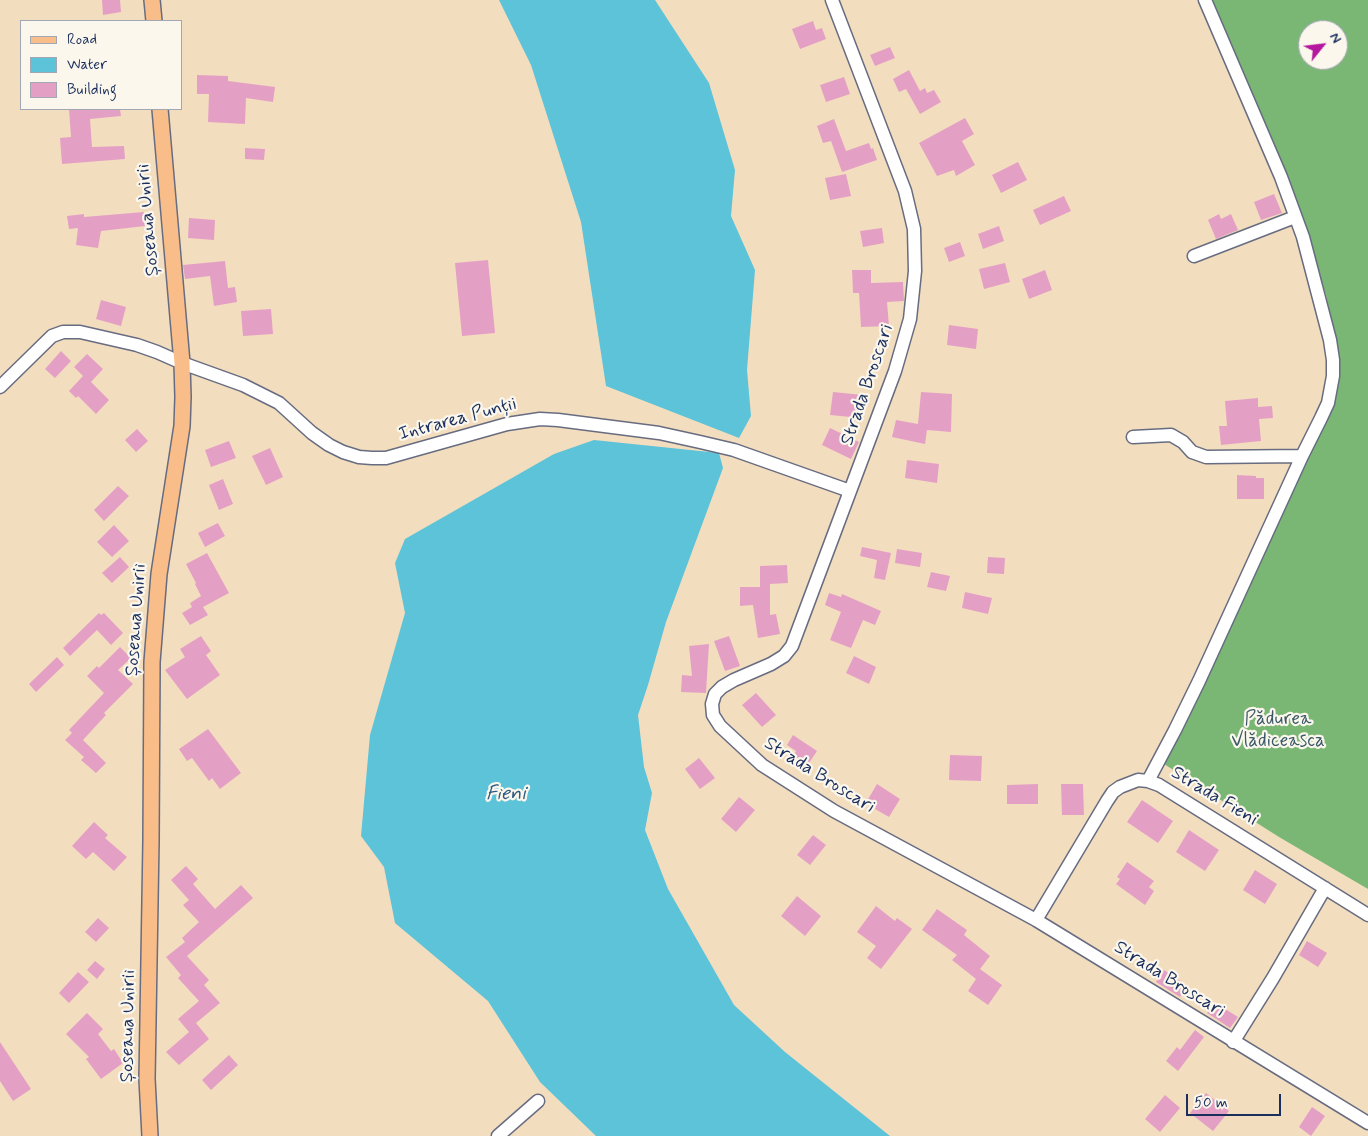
<!DOCTYPE html>
<html>
<head>
<meta charset="utf-8">
<style>
	body { margin:0 }
	#map { position:relative; width:1368px; height:1136px; overflow:hidden; background:#f3ddbf; font-family:Mynerve,sans-serif }
	canvas { display:block }
	.legend { position:absolute; left:20px; top:20px; width:162px; height:90px; box-sizing:border-box; background:#fbf7ec; border:1px solid #a1a7b3; margin:0; padding:6px 9px; list-style:none; font-size:15px; color:#1b2f5e }
	.legend li { display:flex; align-items:center; gap:10px; height:25px }
	.legend b { width:25px; border:1px solid #a1a7b3 }
	.north { position:absolute; left:1298px; top:20px; width:50px; height:50px; box-sizing:border-box; background:#fbf7ec; border:1px solid #a1a7b3; border-radius:50%; rotate:61deg; font-size:14px; font-weight:700; line-height:20px; text-align:center; color:#1b2f5e }
	.north::after { content:''; display:block; margin:auto; width:18px; height:22px; background:#b5179e; clip-path:polygon(50% 0,100% 100%,50% 72%,0 100%) }
	.scale { position:absolute; left:1186px; top:1094px; width:95px; height:22px; box-sizing:border-box; border:2px solid #1b2f5e; border-top:0; padding-left:6px; font-size:15px; line-height:18px; white-space:nowrap; color:#1b2f5e; -webkit-text-stroke:4px #fbf7ec; paint-order:stroke }
</style>
</head>
<body>
<div id="map">
<canvas width="1368" height="1136"></canvas>
<ul class="legend">
<li><b style="height:6px;background:#f8bd89"></b>Road</li>
<li><b style="height:14px;background:#5cc3d8"></b>Water</li>
<li><b style="height:14px;background:#e4a0c4"></b>Building</li>
</ul>
<div class="north">N</div>
<div class="scale">50 m</div>
</div>
<script>
const context = document.querySelector('canvas').getContext('2d');
context.lineJoin = 'round';
function fillPath(path, color) { context.fillStyle = color; context.fill(path, 'evenodd'); }
const poly = rows => new Path2D(rows.map(r => 'M' + r).join(''));
function strokePath(path, color, width, dash) { context.strokeStyle = color; context.lineWidth = width; context.lineCap = dash ? 'butt' : 'round'; context.setLineDash(dash || []); context.stroke(path); }
function label(font, color, halo, rows, align = 'center') {
  context.font = font + ' Mynerve,sans-serif'; context.lineWidth = 4.5; context.setLineDash([]); context.textBaseline = 'middle'; context.strokeStyle = halo; context.fillStyle = color; for (const [text, x, y, turn = 0] of rows) {
    context.save(); context.translate(x, y); context.rotate((+turn || 0) * Math.PI / 180); context.textAlign = isNaN(turn) ? turn : align; if (halo) context.strokeText(text, 0, 0); context.fillText(text, 0, 0); context.restore();
  }
}
fillPath(poly([
	[1210,0,1368,0,1368,889,1279,837,1164,764,1334,397,1337,351,1326,295,1295,202],
	[1308,30,1338,30,1338,60,1308,60]
]), '#7ab674');
fillPath(poly([
	[499,0,655,0,709,83,735,170,731,216,755,270,747,370,751,416,739,438,606,386,581,222,531,65],
	[594,440,719,453,723,468,666,622,648,685,638,715,644,767,652,793,645,830,668,889,734,1005,785,1052,890,1136,596,1136,540,1082,488,1001,395,923,384,867,361,836,370,735,405,613,395,563,405,539,554,454]
]), '#5cc3d8');
fillPath(poly([
	[102,0,120,0,121,12,103,15],
	[813,21,816,30,822,28,826,39,800,49,792,29],
	[890,47,895,58,875,66,870,55],
	[909,70,920,91,925,88,927,93,934,90,941,102,920,114,906,89,899,92,893,79],
	[197,75,228,76,228,81,275,87,273,102,246,98,245,124,208,122,209,94,197,94],
	[844,77,850,94,826,102,820,85],
	[69,109,120,109,121,116,90,119,92,147,124,146,125,159,62,164,60,138,71,137],
	[965,118,974,134,962,141,975,165,956,176,954,170,937,176,919,143],
	[834,119,846,151,869,143,871,149,873,148,877,160,842,172,831,141,823,143,817,126],
	[245,148,265,149,264,160,245,159],
	[1018,162,1027,180,1001,193,992,175],
	[846,174,851,196,830,200,825,178],
	[1274,194,1282,213,1261,220,1254,202],
	[1064,196,1071,211,1040,225,1033,210],
	[144,212,145,226,101,231,98,248,76,245,78,228,69,229,67,216,84,214,84,217],
	[1219,214,1221,219,1231,214,1238,230,1216,239,1208,220],
	[189,218,215,220,214,240,188,238],
	[999,226,1004,241,983,249,978,234],
	[882,228,884,243,863,247,860,231],
	[960,242,965,256,949,262,944,248],
	[488,260,495,333,462,336,455,263],
	[225,261,228,288,235,287,237,302,214,306,210,276,185,279,183,265],
	[1005,263,1010,282,984,289,979,269],
	[852,270,871,270,871,283,903,282,904,301,887,302,889,326,861,327,859,293,853,293],
	[1045,270,1052,290,1029,299,1022,279],
	[101,300,126,307,121,326,96,319],
	[271,309,273,334,243,336,241,311],
	[949,325,978,329,976,349,947,345],
	[61,351,71,361,55,378,45,369],
	[87,354,103,369,91,382,109,400,96,414,78,396,76,398,69,391,83,376,74,367],
	[833,392,863,395,861,418,830,415],
	[921,392,952,394,951,432,927,430,925,444,892,437,896,420,918,424],
	[1258,398,1258,407,1272,406,1273,418,1259,419,1261,441,1221,445,1219,426,1227,426,1225,401],
	[830,428,859,442,851,459,822,445],
	[137,429,148,441,136,452,125,440],
	[229,441,236,458,211,467,205,450],
	[270,448,283,477,266,485,252,456],
	[907,460,939,464,937,483,905,478],
	[1237,475,1256,476,1256,478,1264,478,1264,499,1237,499],
	[223,479,233,504,219,510,209,485],
	[118,486,129,496,104,521,94,510],
	[218,523,225,536,205,547,198,533],
	[114,525,129,541,112,557,97,542],
	[862,547,891,553,885,580,874,578,877,560,860,556],
	[897,549,922,553,920,567,895,563],
	[207,553,229,593,203,607,208,615,190,625,182,613,192,607,190,603,201,596,195,584,196,583,186,564],
	[120,557,129,567,112,583,102,573],
	[988,557,1005,558,1004,574,987,573],
	[787,565,788,583,770,584,770,615,776,614,780,634,758,638,753,605,740,606,740,587,760,587,760,566],
	[931,572,950,576,946,591,927,587],
	[965,592,992,598,988,614,962,608],
	[829,593,841,597,842,594,881,611,875,625,863,620,851,648,830,640,841,612,825,605],
	[99,613,101,615,104,613,123,633,111,645,97,630,70,656,63,648],
	[201,636,211,651,206,655,220,675,187,699,165,670,185,657,180,649],
	[729,636,740,666,725,671,714,641],
	[709,644,706,693,681,692,682,675,692,676,689,646],
	[120,647,131,658,118,670,133,684,104,713,106,715,83,740,106,763,96,773,81,760,84,757,65,740,72,733,69,730,104,693,87,676,97,666,99,668],
	[854,656,876,667,869,684,846,673],
	[57,657,64,665,36,692,29,684],
	[756,693,776,715,762,727,742,705],
	[208,729,241,773,220,789,212,778,209,781,192,758,187,761,179,749],
	[793,735,817,751,807,766,793,757,796,751,787,745],
	[950,755,982,756,981,781,949,780],
	[699,758,715,778,700,789,685,769],
	[877,784,900,799,889,817,875,809,876,807,867,801],
	[1038,784,1038,804,1007,804,1007,785],
	[1061,784,1083,784,1084,815,1062,815],
	[739,797,755,810,736,832,721,819],
	[1142,800,1173,821,1158,843,1127,822],
	[94,822,108,835,105,838,127,857,114,871,93,852,86,859,72,846],
	[1189,830,1219,850,1205,871,1176,852],
	[813,835,826,845,810,865,797,855],
	[1127,862,1154,881,1149,887,1154,891,1145,905,1116,884,1120,879,1117,877],
	[186,866,198,879,193,884,215,909,241,885,253,898,187,956,209,980,204,985,220,1003,196,1023,209,1039,179,1065,166,1052,189,1032,178,1019,199,1001,178,978,181,975,166,957,185,942,182,938,199,922,183,905,189,900,171,880],
	[1255,870,1277,884,1265,904,1243,890],
	[797,896,821,916,805,936,781,916],
	[876,906,895,921,897,918,912,929,881,969,867,958,876,946,857,932],
	[937,909,967,930,964,935,990,956,980,969,1002,985,988,1005,968,991,976,979,952,960,957,955,922,930],
	[98,918,109,928,96,942,85,932],
	[1307,941,1327,953,1318,967,1299,955],
	[95,961,105,969,97,979,87,970],
	[1164,970,1188,986,1180,997,1156,982],
	[78,972,89,982,69,1003,59,993],
	[1214,1002,1238,1017,1230,1028,1207,1013],
	[87,1013,103,1029,98,1034,111,1051,114,1049,123,1063,101,1079,86,1059,89,1057,66,1034],
	[1195,1030,1204,1037,1178,1071,1166,1061,1177,1047,1180,1050],
	[0,1042,31,1089,13,1101,0,1081],
	[229,1055,238,1065,211,1090,202,1080],
	[1206,1093,1229,1111,1213,1131,1190,1113],
	[1165,1095,1180,1108,1160,1132,1145,1119],
	[1312,1107,1325,1116,1311,1136,1299,1127]
]), '#e4a0c4');
const minor = poly([
	[832,0,905,191,914,229,915,271,910,319,895,371,792,646,784,656,771,664,734,680,722,687,715,694,712,704,713,715,720,726,762,765,834,811,1036,920,1368,1123],
	[1194,256,1295,217],
	[0,387,52,336,63,332,80,332,137,345,157,352,182,363,243,385,279,403,312,433,329,445,343,452,359,457,372,458,386,458,507,424,540,419,558,420,659,433,700,442,734,450,850,491],
	[1133,437,1171,435,1183,442,1192,452,1206,457,1302,456],
	[1148,781,1175,730,1199,681,1302,456,1321,418,1328,403,1333,376,1333,360,1330,340,1303,237,1281,177,1205,0],
	[1036,920,1107,801,1113,792,1120,787,1138,780,1148,781,1159,785,1368,915],
	[1233,1042,1273,978,1325,888],
	[498,1136,538,1101]
]);
const major = poly([
	[152,0,154,21],
	[150,1136,147,1079,151,841,152,662,159,574,182,426,183,397,182,363,160,109]
]);
strokePath(minor, '#676c80', 15);
strokePath(major, '#676c80', 18);
strokePath(minor, '#fff', 12);
strokePath(major, '#f8bd89', 15);
label('19px', '#1b2f5e', '#fbf7ec', [
	["Șoseaua Unirii",149,220,-95],
	["Strada Broscari",868,385,-71],
	["Intrarea Punții",458,420,-15],
	["Șoseaua Unirii",137,620,-86],
	["Strada Broscari",819,776,32],
	["Strada Fieni",1214,797,31],
	["Strada Broscari",1169,980,32],
	["Șoseaua Unirii",129,1026,-89]
]);
label('19px', '#3a5868', '#fbf7ec', [
	["Pădurea",1278,720],
	["Vlădiceasca",1278,742]
]);
label('italic 20px', '#2e5b83', '#fbf7ec', [
	["Fieni",506,795]
]);
</script>
</body>
</html>
